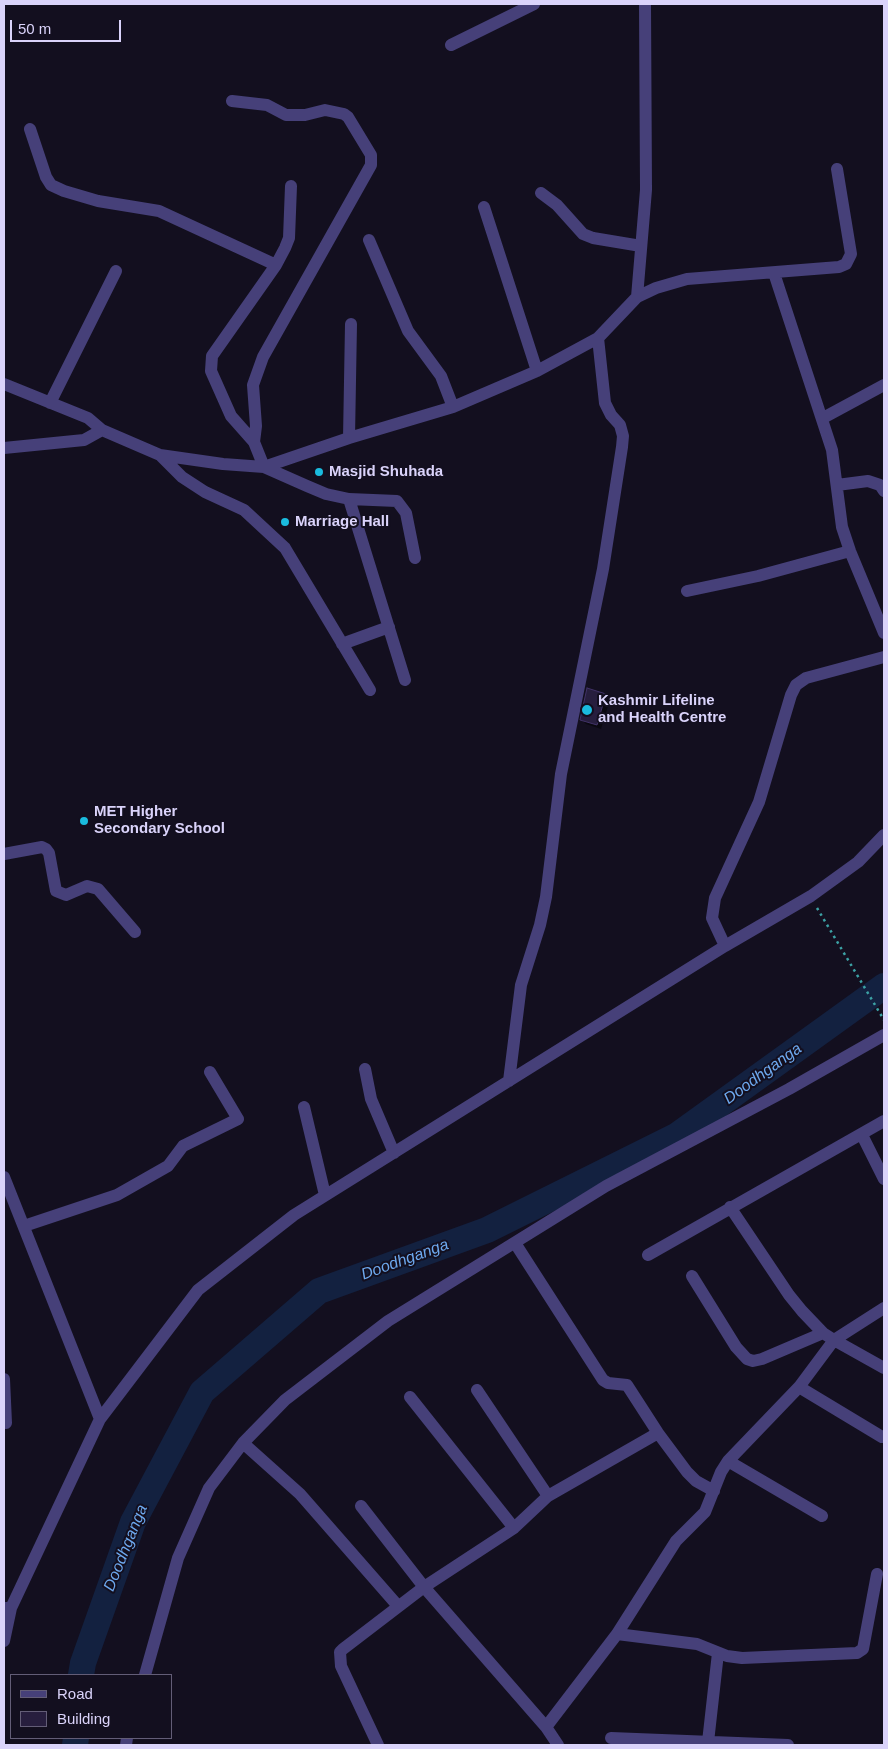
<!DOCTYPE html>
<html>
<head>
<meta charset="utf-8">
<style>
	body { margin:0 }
	#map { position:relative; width:888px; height:1749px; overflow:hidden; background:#130f1f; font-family:Helvetica,sans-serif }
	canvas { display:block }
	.frame { position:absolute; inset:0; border:5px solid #dad3fa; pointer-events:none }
	.legend { position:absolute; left:10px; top:1674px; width:162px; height:65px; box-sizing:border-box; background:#130f1f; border:1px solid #635d77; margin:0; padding:6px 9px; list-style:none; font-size:15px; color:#dad3fa }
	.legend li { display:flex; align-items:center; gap:10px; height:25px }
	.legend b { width:25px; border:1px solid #635d77 }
	.scale { position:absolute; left:10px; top:20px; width:111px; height:22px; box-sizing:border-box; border:2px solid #dad3fa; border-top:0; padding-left:6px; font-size:15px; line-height:18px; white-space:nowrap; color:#dad3fa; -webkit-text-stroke:4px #130f1f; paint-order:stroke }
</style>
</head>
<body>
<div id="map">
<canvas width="888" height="1749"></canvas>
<div class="frame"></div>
<ul class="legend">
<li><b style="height:6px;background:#464079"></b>Road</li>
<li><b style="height:14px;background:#271e3e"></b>Building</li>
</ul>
<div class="scale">50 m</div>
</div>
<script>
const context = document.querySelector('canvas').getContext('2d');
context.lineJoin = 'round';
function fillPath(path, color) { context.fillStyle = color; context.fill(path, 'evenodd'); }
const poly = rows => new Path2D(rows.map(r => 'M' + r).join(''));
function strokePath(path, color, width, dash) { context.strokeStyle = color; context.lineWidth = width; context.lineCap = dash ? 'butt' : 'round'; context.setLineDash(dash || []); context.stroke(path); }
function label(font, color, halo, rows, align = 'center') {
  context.font = font + ' Helvetica,sans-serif'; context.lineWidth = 4; context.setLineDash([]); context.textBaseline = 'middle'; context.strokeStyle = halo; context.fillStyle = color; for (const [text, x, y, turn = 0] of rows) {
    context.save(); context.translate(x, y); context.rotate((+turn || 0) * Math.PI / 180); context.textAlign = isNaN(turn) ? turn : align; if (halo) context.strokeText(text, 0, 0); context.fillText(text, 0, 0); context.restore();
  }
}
fillPath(poly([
	[605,695,610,700,601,729,586,724,582,720]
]), '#0007');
strokePath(poly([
	[81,1675,83,1663,133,1522,202,1392,319,1291,487,1230,676,1136,884,986],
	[75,1745,76,1738]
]), '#132140', 26);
const building = poly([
	[587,688,606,694,597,725,580,720,587,688]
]);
fillPath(building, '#271e3e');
strokePath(building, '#413267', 1);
strokePath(poly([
	[817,908,884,1020]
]), '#3ca2a5', 2.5, [2.5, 4]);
strokePath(poly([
	[451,45,534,4],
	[232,101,267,105,286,115,305,115,325,110,344,114,348,117,371,155,371,165,263,357,253,385,256,426,254,442,264,467,307,486,326,494,349,499,397,501,406,513,415,558],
	[30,129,46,177,51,185,64,191,98,201,159,211,276,265],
	[541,193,557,205,583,234,593,238,641,246],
	[484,207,537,371],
	[369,240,408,331,441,376,453,407],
	[774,273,832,450,842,527,850,551,884,633],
	[637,297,646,190,645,4],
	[4,384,88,418,102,430],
	[50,403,116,271],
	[823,418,884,385],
	[349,438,351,324],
	[254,442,231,416,211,371,212,356,276,265,285,248,289,238,291,186],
	[4,448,84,440,102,430,160,455,223,464,264,467,349,438,453,407,537,371,598,338,637,297,656,288,687,279,839,267,846,264,851,254,837,169],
	[160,455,182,477,205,492,244,510,285,548,370,690],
	[837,485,868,481,880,485,884,491],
	[349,499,405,680],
	[687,591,758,576,850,551],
	[342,644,389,627],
	[4,854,42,847,46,849,49,853,56,891,66,895,87,886,98,889,135,932],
	[725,946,712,918,715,898,759,802,791,695,796,685,806,678,884,657],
	[365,1069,371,1099,394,1153],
	[509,1081,521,985,540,925,546,897,561,774,603,569,622,447,623,436,620,425,611,415,605,403,598,338],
	[304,1107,325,1195],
	[862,1135,884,1179],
	[4,1177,100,1419,11,1608,4,1608],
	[730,1207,789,1295,802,1311,823,1333,834,1340,884,1368],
	[24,1226,117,1195,168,1166,183,1146,238,1119,210,1072],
	[515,1243,603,1380,608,1383,627,1385,658,1433,687,1472,696,1481,714,1491],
	[648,1255,884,1121],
	[692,1276,736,1347,747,1359,753,1361,762,1359,823,1333],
	[4,1379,6,1423],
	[799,1387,882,1437],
	[477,1390,548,1496],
	[410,1397,514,1528],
	[100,1419,198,1290,294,1215,725,946,811,896,858,862,884,835],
	[243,1443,300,1494,398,1606],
	[728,1461,822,1516],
	[361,1506,424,1587,546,1727,558,1745],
	[617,1634,697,1644,727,1656,742,1658,857,1653,863,1649,877,1574],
	[4,1641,11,1608],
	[145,1675,178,1558,209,1488,243,1443,285,1400,388,1321,606,1186,789,1089,884,1035],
	[546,1727,617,1634,676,1541,705,1512,721,1472,728,1461,799,1387,834,1340,884,1308],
	[611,1738,788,1745],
	[708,1742,718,1653],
	[126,1745,127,1738],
	[378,1745,341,1666,340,1652,343,1649,424,1587,514,1528,548,1496,658,1433]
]), '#464079', 12);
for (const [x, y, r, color] of [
	[319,472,5,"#1abbde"],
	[285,522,5,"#1abbde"],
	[587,710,6,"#1abbde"],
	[84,821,5,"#1abbde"]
]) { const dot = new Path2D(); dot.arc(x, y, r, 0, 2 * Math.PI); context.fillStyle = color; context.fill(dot); strokePath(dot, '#130f1f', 2); }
label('bold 15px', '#dad3fa', '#130f1f', [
	["Masjid Shuhada",329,472],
	["Marriage Hall",295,522],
	["Kashmir Lifeline",598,701],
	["and Health Centre",598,718],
	["MET Higher",94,812],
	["Secondary School",94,829]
], 'left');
label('italic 16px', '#6da8ee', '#130f1f', [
	["Doodhganga",763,1074,-36],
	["Doodhganga",405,1260,-20],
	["Doodhganga",126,1548,-68]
]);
</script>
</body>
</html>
